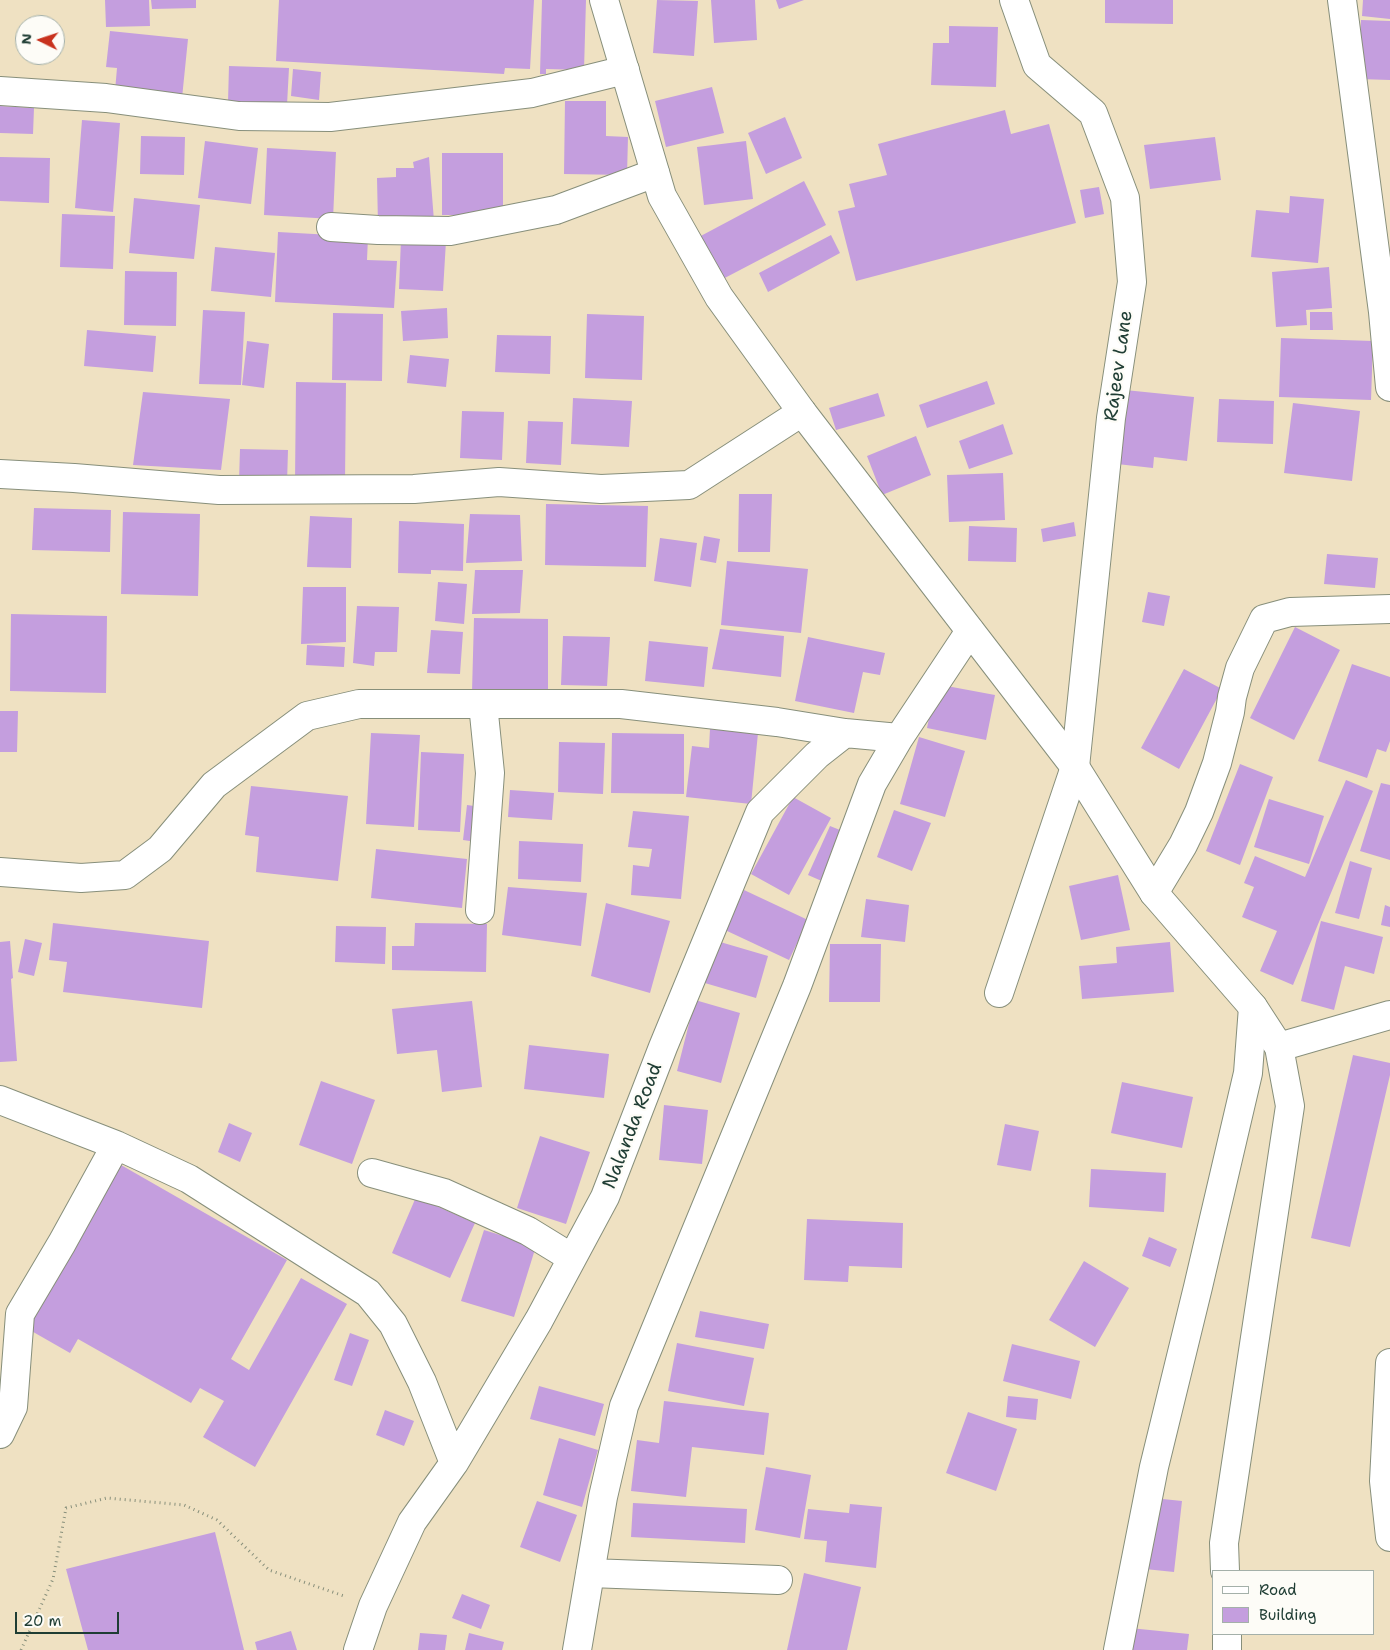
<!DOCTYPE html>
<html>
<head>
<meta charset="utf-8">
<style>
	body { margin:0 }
	#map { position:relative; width:1390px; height:1650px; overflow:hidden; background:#efe1c2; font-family:"Shantell Sans",sans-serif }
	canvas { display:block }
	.legend { position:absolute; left:1212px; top:1570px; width:162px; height:65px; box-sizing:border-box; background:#fdfcf7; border:1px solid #a4b0a9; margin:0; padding:6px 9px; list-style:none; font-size:15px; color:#1f3d34 }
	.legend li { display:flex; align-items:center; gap:10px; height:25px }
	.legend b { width:25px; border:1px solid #a4b0a9 }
	.north { position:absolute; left:15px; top:15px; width:50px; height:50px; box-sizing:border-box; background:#fdfcf7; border:1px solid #a4b0a9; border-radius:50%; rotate:274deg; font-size:14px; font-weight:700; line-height:20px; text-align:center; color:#1f3d34 }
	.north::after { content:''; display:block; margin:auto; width:18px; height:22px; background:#c8321e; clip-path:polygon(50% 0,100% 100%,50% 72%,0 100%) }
	.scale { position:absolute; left:15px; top:1612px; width:104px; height:22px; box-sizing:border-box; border:2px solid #1f3d34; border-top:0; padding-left:6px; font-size:15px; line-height:18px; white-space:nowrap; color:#1f3d34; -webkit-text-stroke:4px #fdfcf7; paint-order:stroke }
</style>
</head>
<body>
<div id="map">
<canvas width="1390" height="1650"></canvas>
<ul class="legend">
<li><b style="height:6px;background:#fff"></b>Road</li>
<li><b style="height:14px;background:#c49ede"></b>Building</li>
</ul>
<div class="north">N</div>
<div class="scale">20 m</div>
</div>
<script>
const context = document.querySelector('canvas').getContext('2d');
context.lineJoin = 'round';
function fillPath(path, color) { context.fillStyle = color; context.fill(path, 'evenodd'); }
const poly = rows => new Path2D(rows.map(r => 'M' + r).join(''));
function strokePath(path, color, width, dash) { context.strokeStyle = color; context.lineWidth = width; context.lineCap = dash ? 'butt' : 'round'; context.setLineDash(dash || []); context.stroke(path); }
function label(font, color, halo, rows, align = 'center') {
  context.font = font + ' "Shantell Sans",sans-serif'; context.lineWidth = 4.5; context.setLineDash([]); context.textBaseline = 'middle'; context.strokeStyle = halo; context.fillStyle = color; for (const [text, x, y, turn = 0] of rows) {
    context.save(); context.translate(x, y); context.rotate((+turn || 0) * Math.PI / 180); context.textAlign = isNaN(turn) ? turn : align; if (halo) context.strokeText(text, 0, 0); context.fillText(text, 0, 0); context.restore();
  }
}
fillPath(poly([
	[105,0,149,0,150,26,106,27],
	[151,0,196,0,196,8,152,9],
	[279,0,534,0,530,69,505,68,504,74,276,61],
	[542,0,586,0,584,70,546,69,546,74,540,74],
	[657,0,698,1,694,56,653,53],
	[711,0,755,0,757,40,714,43],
	[776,0,804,0,779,9],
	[1105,0,1173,0,1173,24,1105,23],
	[1363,0,1390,0,1390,19,1362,16],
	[1361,20,1390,21,1390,80,1359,79],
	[949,26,998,27,996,87,931,85,933,43,949,43],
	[110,31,188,39,182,98,115,91,117,68,106,67],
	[229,66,289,68,287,105,228,102],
	[293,69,321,72,319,100,291,96],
	[712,87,724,133,666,147,655,101],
	[565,101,606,101,606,136,628,137,627,175,564,174],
	[0,106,34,108,33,134,0,133],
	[1005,110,1011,134,1049,124,1076,223,856,281,838,211,855,207,849,184,887,175,878,144],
	[785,117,802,158,766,174,748,133],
	[82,120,120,123,113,212,75,208],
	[141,136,185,137,184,175,140,174],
	[1215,137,1221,180,1150,189,1144,145],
	[205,141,258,148,251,204,198,198],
	[746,141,753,199,704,205,697,147],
	[267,148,336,152,333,219,264,215],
	[442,153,503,153,503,215,442,215],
	[0,157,50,158,49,203,0,201],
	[429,157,434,221,378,225,377,178,396,177,396,168,414,168,413,162],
	[804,181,826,225,719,281,697,238],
	[1099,187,1104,214,1085,218,1080,190],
	[1290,196,1324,199,1318,263,1251,257,1256,210,1289,213],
	[134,198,200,205,194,259,129,253],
	[62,214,115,216,113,269,60,267],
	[278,232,368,237,367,260,397,261,394,308,275,302],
	[831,235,840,253,768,292,759,273],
	[401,239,446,241,443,291,399,289],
	[215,247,275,253,271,297,211,291],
	[1329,267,1332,308,1306,310,1307,325,1276,327,1272,272],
	[125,271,177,272,176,326,124,325],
	[447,308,448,338,403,341,401,311],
	[203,310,245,312,241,385,199,384],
	[1310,312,1332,312,1333,330,1310,330],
	[333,313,383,314,382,381,332,380],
	[587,314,644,316,642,380,585,378],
	[87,330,156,336,153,372,84,366],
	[497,335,551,336,550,374,495,372],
	[1281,338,1373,341,1371,400,1279,397],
	[247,341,269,344,264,388,242,385],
	[410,355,449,359,446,387,407,383],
	[987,381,995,404,927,428,919,405],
	[296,382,346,383,345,482,295,482],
	[1125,390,1194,397,1187,461,1154,457,1153,468,1117,464],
	[143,392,230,399,221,470,133,465],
	[878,393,885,416,836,430,829,408],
	[573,398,632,401,629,447,571,444],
	[1219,399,1274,401,1273,444,1217,442],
	[1293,403,1360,411,1352,481,1284,473],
	[462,411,504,412,502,460,460,458],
	[528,421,563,422,561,465,526,463],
	[1003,424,1013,454,969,469,959,441],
	[916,436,931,475,882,495,867,456],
	[240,449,288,450,287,483,239,482],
	[1003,473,1005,520,949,522,947,475],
	[739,494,772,494,770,552,738,552],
	[546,504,648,506,646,567,545,565],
	[34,508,111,510,110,552,32,550],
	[123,512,200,514,198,596,121,594],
	[470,514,520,515,522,561,466,563],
	[310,516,352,518,351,568,307,567],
	[399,521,464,524,463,571,431,570,431,574,398,573],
	[1074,522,1076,536,1043,542,1041,529],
	[969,526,1017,528,1016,562,968,561],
	[704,536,720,539,716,563,700,560],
	[660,538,697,543,691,587,654,581],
	[1327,554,1378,558,1375,588,1324,584],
	[727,561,808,569,801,633,721,625],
	[475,570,523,570,520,613,472,614],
	[438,582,467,584,464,624,435,621],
	[303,587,346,587,346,642,301,644],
	[1148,592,1170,596,1164,626,1142,622],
	[357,606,399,607,397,652,375,652,374,666,353,663],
	[11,614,107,616,106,693,10,691],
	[474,618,548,619,548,696,472,692],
	[1295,627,1340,650,1294,740,1250,718],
	[720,629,784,636,781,677,712,669],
	[431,630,463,632,460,674,427,673],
	[563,636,610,637,607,686,561,685],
	[808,637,885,653,880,675,863,672,854,713,795,701],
	[649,641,708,647,704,687,645,681],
	[307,645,345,647,344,667,306,665],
	[1352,664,1390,677,1390,741,1386,752,1377,749,1367,778,1318,761],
	[1184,669,1222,689,1179,769,1141,748],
	[936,684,995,695,986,740,927,728],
	[0,711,18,711,17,752,0,752],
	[710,729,758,733,751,804,686,797,692,746,709,748],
	[371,733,420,735,414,827,366,824],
	[612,733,684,734,684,794,611,793],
	[919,737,965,751,945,817,900,804],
	[559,742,605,743,603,794,558,792],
	[421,752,464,754,460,832,418,830],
	[1240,764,1273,777,1240,865,1206,851],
	[1346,780,1373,791,1293,985,1260,971,1277,931,1242,917,1254,887,1244,883,1255,856,1305,877],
	[1381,783,1390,785,1390,860,1360,851],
	[251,786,348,796,338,881,256,872,259,837,245,835],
	[510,790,554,793,552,820,508,817],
	[793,797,831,818,789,895,751,874],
	[1269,799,1324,816,1309,864,1254,847],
	[467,805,481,807,477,842,463,840],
	[894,810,931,823,912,871,877,857],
	[633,811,689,816,681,899,631,895,633,865,649,867,652,849,628,847],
	[830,826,845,832,824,882,808,875],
	[519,841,583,844,581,882,518,879],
	[376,849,467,859,462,908,371,898],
	[1350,861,1372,868,1359,919,1335,913],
	[1118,875,1130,930,1081,940,1069,886],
	[508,887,587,893,581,946,502,935],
	[744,890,808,920,789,960,725,930],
	[866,899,909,905,905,942,861,937],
	[606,903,670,921,650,993,591,976],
	[1385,905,1390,907,1390,927,1381,925],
	[1321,921,1383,937,1374,974,1345,966,1334,1010,1301,1001],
	[53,923,209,941,202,1008,63,992,67,962,49,960],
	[415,923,487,924,486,972,392,970,392,946,414,946],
	[336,926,386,927,385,964,335,962],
	[25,939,42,943,34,976,18,972],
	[710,939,768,956,756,998,698,981],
	[10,941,13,978,11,979,17,1061,0,1062,0,942],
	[1170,942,1174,992,1082,999,1079,966,1117,963,1116,947],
	[830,944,881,944,880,1002,829,1002],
	[695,1000,740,1013,721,1083,677,1071],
	[472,1001,482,1087,442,1092,437,1050,397,1054,392,1009],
	[529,1045,609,1054,604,1098,524,1089],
	[1353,1055,1390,1063,1390,1075,1350,1247,1311,1238],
	[321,1081,375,1100,352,1164,299,1145],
	[1122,1082,1193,1097,1182,1148,1111,1133],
	[664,1105,708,1110,702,1164,659,1160],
	[229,1123,252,1133,240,1162,218,1152],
	[1005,1124,1039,1131,1031,1171,997,1165],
	[540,1136,590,1152,566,1224,517,1208],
	[121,1165,287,1260,231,1359,249,1370,301,1278,347,1304,255,1467,203,1437,224,1401,200,1388,191,1403,78,1339,70,1353,28,1329],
	[1091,1169,1166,1173,1164,1212,1089,1207],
	[416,1197,475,1223,450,1278,392,1253],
	[807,1219,903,1223,902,1268,849,1266,848,1282,804,1280],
	[484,1230,536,1246,514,1317,461,1301],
	[1149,1237,1177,1249,1170,1267,1142,1256],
	[1084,1261,1129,1288,1095,1347,1049,1320],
	[700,1311,769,1324,764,1349,695,1337],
	[350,1333,369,1340,352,1386,334,1380],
	[677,1343,754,1358,744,1406,668,1391],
	[1012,1344,1080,1361,1071,1399,1003,1381],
	[539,1386,604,1404,595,1436,530,1419],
	[1008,1396,1038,1399,1036,1420,1006,1417],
	[664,1401,769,1413,764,1455,692,1447,686,1497,631,1491,637,1440,659,1443],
	[385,1410,414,1421,404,1446,376,1435],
	[968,1412,1017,1429,996,1491,946,1473],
	[559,1438,598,1450,582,1507,543,1495],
	[766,1467,811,1475,800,1538,755,1530],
	[1153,1498,1182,1501,1174,1572,1145,1569],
	[537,1501,577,1515,560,1562,520,1547],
	[633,1503,747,1509,745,1543,631,1537],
	[850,1504,882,1507,876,1568,825,1562,827,1541,804,1539,808,1509,849,1513],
	[215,1532,244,1650,88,1650,66,1569],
	[804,1573,861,1587,847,1650,787,1650],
	[462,1594,490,1605,481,1629,452,1618],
	[1130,1628,1189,1634,1187,1650,1127,1650],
	[291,1631,297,1650,257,1650,255,1642],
	[420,1633,447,1635,445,1650,418,1650],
	[469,1633,504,1642,502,1650,465,1650]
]), '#c49ede');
const minor = poly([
	[1342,0,1383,312,1390,387],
	[0,91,106,98,239,116,330,117,532,93,625,70],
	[331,227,378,230,450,231,556,210,655,173],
	[0,474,74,478,219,490,414,489,499,482,601,489,689,485,802,412],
	[0,872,81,878,125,875,160,849,214,785,307,716,359,704,621,704,777,722,845,733,899,738],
	[1154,893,1183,845,1199,812,1217,763,1230,712,1232,697,1240,668,1264,619,1290,612,1390,609],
	[480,910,490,773,483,704],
	[999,993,1075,767,1111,418,1132,282,1125,198,1093,113,1037,65,1014,0],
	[1279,1047,1390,1015],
	[0,1100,116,1145,189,1179,368,1293,393,1324,422,1382,454,1463],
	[372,1173,444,1193,528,1231,572,1258],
	[1390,1363,1384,1481,1390,1537],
	[0,1434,13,1407,20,1314,62,1243,116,1145],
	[590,1573,778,1580],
	[358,1650,373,1606,412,1522,454,1463,539,1320,605,1197,663,1047,760,812,817,755,845,733],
	[577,1650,603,1497,624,1406,797,986,872,784,899,738,970,631],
	[1118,1650,1154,1467,1198,1287,1248,1073,1253,1007]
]);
const tertiary = poly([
	[604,0,662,196,719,297,802,412,1075,767,1154,893,1253,1007,1279,1047,1290,1106,1224,1543,1225,1571],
	[1227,1634,1227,1650]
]);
strokePath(minor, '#878f7b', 30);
strokePath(tertiary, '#878f7b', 30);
strokePath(poly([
	[21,1650,53,1579,66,1508,107,1498,184,1505,217,1520,269,1570,344,1596]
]), '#878f7b', 3, [1, 4]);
strokePath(minor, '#fff', 28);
strokePath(tertiary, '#fff', 28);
label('19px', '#1f3d34', '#fdfcf7', [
	["Rajeev Lane",1119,366,-82],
	["Nalanda Road",633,1126,-69]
]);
</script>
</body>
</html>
